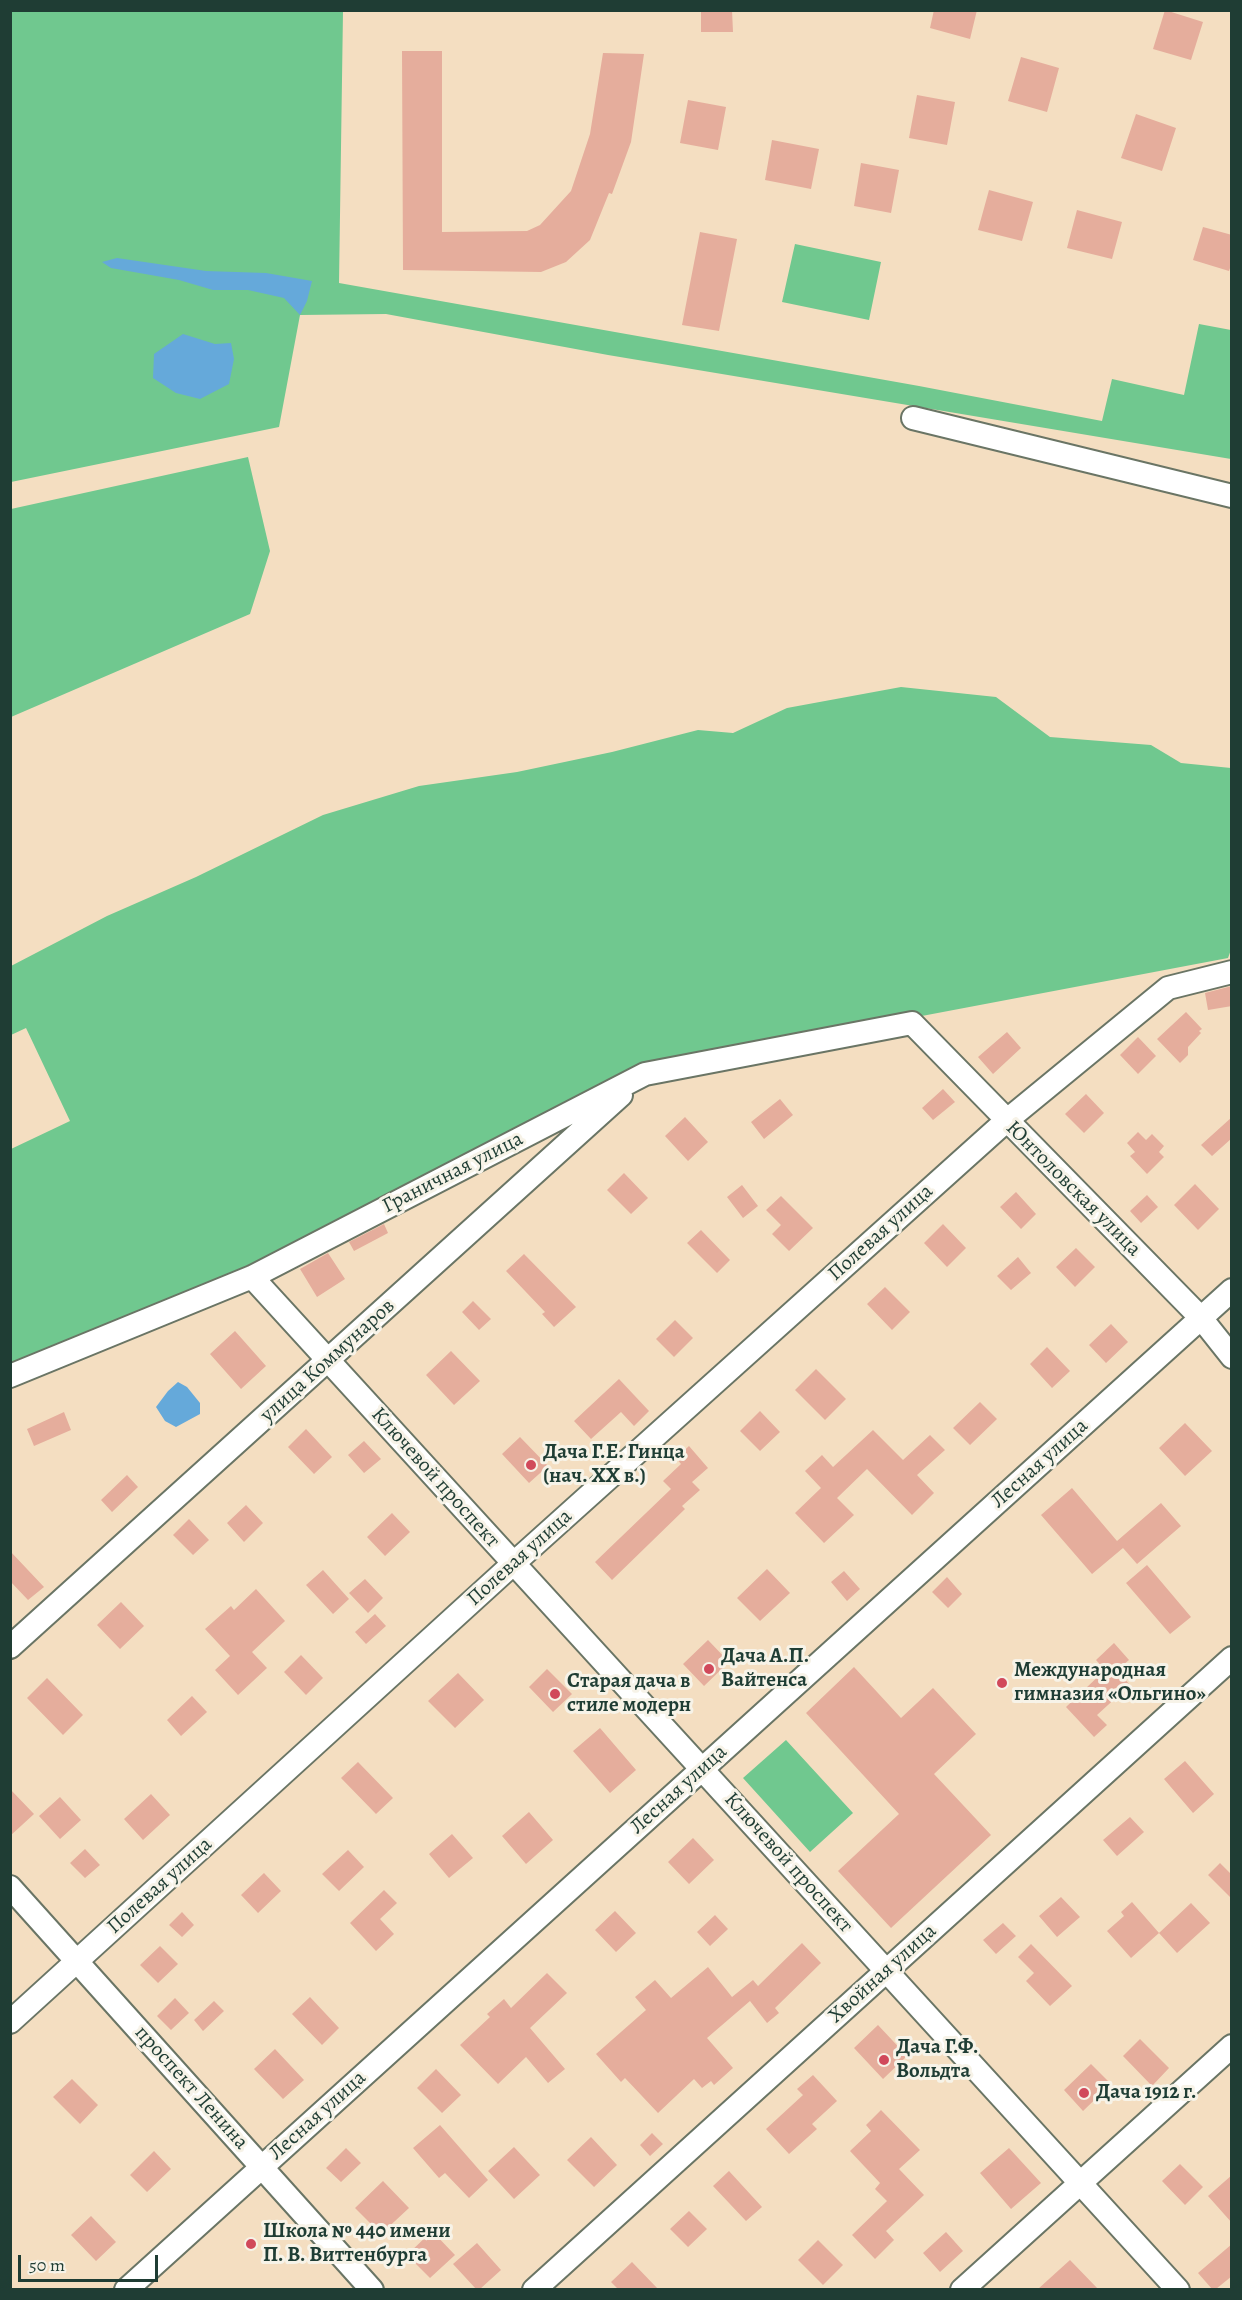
<!DOCTYPE html>
<html>
<head>
<meta charset="utf-8">
<style>
	body { margin:0 }
	#map { position:relative; width:1242px; height:2300px; overflow:hidden; background:#f4dec1; font-family:Alegreya,serif }
	canvas { display:block }
	.frame { position:absolute; inset:0; border:12px solid #1f3d34; pointer-events:none }
	.scale { position:absolute; left:18px; top:2255px; width:140px; height:27px; box-sizing:border-box; border:3px solid #1f3d34; border-top:0; padding-left:8px; font-size:18px; line-height:21px; white-space:nowrap; color:#1f3d34; -webkit-text-stroke:4px #f7f3e8; paint-order:stroke }
</style>
</head>
<body>
<div id="map">
<canvas width="1242" height="2300"></canvas>
<div class="frame"></div>
<div class="scale">50 m</div>
</div>
<script>
const context = document.querySelector('canvas').getContext('2d');
context.lineJoin = 'round';
function fillPath(path, color) { context.fillStyle = color; context.fill(path, 'evenodd'); }
const poly = rows => new Path2D(rows.map(r => 'M' + r).join(''));
function strokePath(path, color, width, dash) { context.strokeStyle = color; context.lineWidth = width; context.lineCap = dash ? 'butt' : 'round'; context.setLineDash(dash || []); context.stroke(path); }
function label(font, color, halo, rows, align = 'center') {
  context.font = font + ' Alegreya,serif'; context.lineWidth = 6; context.setLineDash([]); context.textBaseline = 'middle'; context.strokeStyle = halo; context.fillStyle = color; for (const [text, x, y, turn = 0] of rows) {
    context.save(); context.translate(x, y); context.rotate((+turn || 0) * Math.PI / 180); context.textAlign = isNaN(turn) ? turn : align; if (halo) context.strokeText(text, 0, 0); context.fillText(text, 0, 0); context.restore();
  }
}
fillPath(poly([
	[11,11,343,11,339,283,919,386,1102,421,1112,379,1184,395,1199,324,1231,330,1231,459,608,355,386,314,300,315,279,427,11,482],
	[795,244,881,262,869,320,782,302],
	[248,457,270,551,250,614,11,717,11,509],
	[901,687,996,697,1050,737,1151,745,1181,763,1231,768,1232,947,1228,958,642,1069,247,1269,11,1368,11,1149,70,1121,26,1028,11,1035,11,966,107,916,196,877,323,815,419,786,517,772,612,752,698,730,733,733,787,708],
	[786,1740,853,1813,810,1852,743,1778]
]), '#70c88f');
fillPath(poly([
	[117,258,206,271,266,273,312,281,307,301,300,315,284,298,248,290,213,290,179,280,111,268,102,262],
	[183,334,215,344,231,343,234,359,229,384,200,399,176,393,153,378,154,354],
	[178,1382,187,1387,200,1403,200,1414,176,1427,165,1421,156,1407,168,1391]
]), '#65a9da');
fillPath(poly([
	[701,10,732,10,733,32,701,32],
	[934,10,977,10,970,39,930,28],
	[1165,10,1203,22,1191,60,1153,49],
	[402,51,442,51,442,232,527,231,540,225,571,191,590,134,603,53,644,54,631,142,612,194,609,193,590,240,566,262,541,272,403,270],
	[1021,57,1059,68,1047,112,1008,101],
	[917,95,955,102,947,145,909,138],
	[688,100,726,107,718,150,680,143],
	[1136,114,1176,128,1162,171,1121,158],
	[772,140,819,149,811,189,765,180],
	[861,163,899,170,891,213,854,206],
	[989,190,1033,202,1022,241,978,230],
	[1077,210,1122,222,1112,259,1067,248],
	[1203,227,1232,235,1232,262,1229,271,1193,260],
	[700,232,737,239,719,331,682,325],
	[1232,986,1232,1006,1208,1010,1205,993],
	[1186,1012,1202,1029,1199,1031,1201,1033,1188,1047,1188,1055,1180,1063,1157,1039],
	[1007,1032,1021,1048,993,1074,978,1057],
	[1138,1037,1156,1056,1138,1074,1120,1055],
	[943,1089,955,1102,933,1120,922,1108],
	[1086,1094,1104,1113,1084,1133,1065,1114],
	[780,1099,793,1115,764,1139,751,1122],
	[685,1117,708,1142,688,1161,665,1136],
	[1232,1117,1232,1138,1212,1156,1201,1145],
	[1138,1132,1146,1140,1152,1134,1164,1146,1159,1152,1164,1157,1147,1174,1130,1156,1135,1152,1127,1143],
	[624,1173,648,1198,631,1214,607,1190],
	[1195,1184,1219,1209,1198,1230,1174,1205],
	[742,1185,758,1206,743,1218,727,1197],
	[1016,1192,1036,1214,1021,1229,1000,1207],
	[1147,1195,1158,1207,1141,1223,1130,1211],
	[781,1196,813,1228,789,1251,772,1234,781,1225,766,1210],
	[384,1224,388,1233,354,1251,349,1242],
	[943,1224,966,1248,947,1267,924,1243],
	[701,1230,730,1260,717,1273,687,1243],
	[1076,1248,1095,1267,1075,1287,1056,1267],
	[328,1253,345,1279,317,1297,300,1269],
	[524,1254,576,1307,554,1327,542,1314,545,1312,506,1271],
	[1018,1257,1031,1273,1011,1290,997,1276],
	[885,1287,910,1312,892,1330,867,1304],
	[473,1301,491,1319,479,1330,462,1312],
	[675,1320,693,1338,674,1357,656,1339],
	[1111,1324,1128,1342,1106,1363,1089,1345],
	[235,1331,266,1366,241,1389,210,1354],
	[1047,1347,1070,1371,1052,1388,1030,1364],
	[451,1351,480,1381,454,1405,426,1375],
	[816,1369,846,1399,825,1420,795,1390],
	[619,1379,649,1411,634,1426,621,1412,591,1439,574,1421],
	[980,1402,997,1419,970,1445,953,1428],
	[760,1411,780,1432,760,1451,740,1431],
	[64,1412,71,1430,34,1446,27,1429],
	[1185,1423,1212,1451,1185,1476,1159,1448],
	[306,1429,332,1457,314,1474,288,1447],
	[873,1430,903,1460,930,1435,945,1450,917,1475,934,1493,912,1515,867,1469,837,1498,854,1515,824,1543,795,1513,821,1488,805,1471,822,1455,833,1467],
	[520,1437,548,1466,529,1483,502,1454],
	[364,1441,381,1459,364,1473,348,1455],
	[689,1446,708,1468,692,1482,700,1490,682,1506,685,1509,612,1580,595,1562,671,1489,663,1481,681,1464,676,1458],
	[127,1475,138,1487,112,1512,101,1500],
	[1072,1488,1117,1541,1161,1503,1181,1526,1137,1564,1123,1548,1092,1574,1041,1515],
	[246,1505,263,1523,244,1542,227,1523],
	[392,1513,410,1532,385,1556,367,1537],
	[189,1519,209,1540,193,1555,173,1535],
	[10,1551,44,1587,28,1600,10,1581],
	[1147,1565,1191,1617,1170,1634,1126,1583],
	[767,1569,790,1593,760,1621,737,1598],
	[323,1570,349,1599,333,1614,306,1585],
	[844,1571,860,1589,847,1601,831,1582],
	[947,1577,962,1594,948,1608,932,1592],
	[365,1579,383,1598,368,1613,349,1593],
	[256,1589,285,1621,252,1652,267,1668,238,1695,215,1670,230,1656,205,1629,231,1606,234,1610],
	[121,1602,144,1626,120,1649,97,1625],
	[375,1614,386,1626,366,1644,355,1632],
	[708,1640,729,1662,704,1686,683,1664],
	[1114,1643,1129,1660,1117,1670,1130,1685,1097,1715,1107,1725,1094,1737,1066,1707,1105,1670,1096,1660],
	[301,1655,323,1678,306,1695,284,1672],
	[854,1667,901,1718,933,1688,976,1734,934,1774,991,1835,891,1928,838,1871,899,1814,806,1713],
	[547,1669,572,1694,553,1712,529,1687],
	[458,1673,484,1700,455,1728,428,1701],
	[47,1678,83,1715,63,1735,27,1698],
	[192,1696,207,1712,181,1736,167,1720],
	[600,1728,636,1770,610,1793,573,1751],
	[1185,1761,1214,1794,1193,1813,1164,1779],
	[358,1762,393,1798,376,1814,341,1778],
	[10,1789,34,1814,10,1836],
	[151,1794,170,1815,143,1840,124,1819],
	[60,1797,81,1820,60,1839,39,1816],
	[529,1812,553,1840,526,1864,502,1836],
	[1130,1817,1144,1832,1117,1856,1103,1840],
	[452,1834,473,1858,449,1878,429,1854],
	[693,1838,714,1860,689,1884,668,1862],
	[85,1849,100,1865,85,1878,70,1863],
	[348,1850,364,1867,339,1891,322,1874],
	[1220,1863,1232,1875,1232,1899,1208,1875],
	[264,1873,281,1891,258,1913,241,1895],
	[384,1890,397,1903,380,1919,394,1934,376,1951,350,1923],
	[1061,1897,1080,1917,1057,1937,1039,1916],
	[1132,1902,1159,1933,1191,1903,1210,1923,1177,1953,1159,1933,1131,1958,1107,1931,1124,1916,1121,1912],
	[615,1911,636,1933,616,1952,595,1930],
	[182,1912,194,1925,182,1937,169,1925],
	[715,1915,728,1929,710,1946,697,1932],
	[1003,1923,1016,1936,996,1954,983,1940],
	[802,1943,821,1963,775,2008,779,2013,767,2023,750,2001,707,2038,733,2068,714,2085,711,2081,702,2088,694,2079,658,2113,625,2078,621,2082,596,2054,646,2010,635,1997,655,1980,671,1998,708,1967,732,1997,753,1980,758,1986],
	[1031,1944,1072,1986,1050,2006,1026,1981,1034,1973,1018,1957],
	[160,1946,178,1964,158,1983,140,1965],
	[547,1973,567,1993,530,2028,565,2069,548,2083,526,2057,498,2084,460,2045,490,2017,487,2014,504,1999,511,2008],
	[310,1997,339,2028,322,2045,292,2014],
	[175,1998,189,2013,171,2030,157,2016],
	[214,2001,224,2011,203,2031,194,2020],
	[878,2025,907,2056,883,2079,854,2048],
	[1140,2039,1169,2068,1152,2086,1123,2056],
	[275,2049,304,2080,283,2099,254,2069],
	[1091,2064,1111,2084,1083,2111,1064,2090],
	[436,2069,461,2095,442,2113,417,2088],
	[813,2075,837,2101,812,2124,817,2129,789,2154,766,2129,803,2095,797,2089],
	[72,2079,98,2105,80,2124,53,2097],
	[881,2110,920,2150,899,2169,924,2195,886,2231,894,2240,875,2259,852,2235,887,2201,875,2189,880,2183,850,2151,871,2131,866,2125],
	[440,2125,488,2180,469,2198,445,2173,439,2178,413,2148],
	[652,2133,663,2144,650,2156,640,2145],
	[591,2137,617,2165,594,2187,567,2160],
	[514,2147,540,2175,514,2199,488,2171],
	[346,2148,361,2163,341,2182,326,2168],
	[1009,2148,1041,2183,1011,2209,980,2173],
	[154,2151,171,2169,147,2192,130,2175],
	[1180,2164,1203,2187,1185,2205,1162,2181],
	[729,2171,762,2207,746,2221,713,2186],
	[1232,2175,1232,2223,1208,2196],
	[383,2181,409,2208,381,2234,355,2208],
	[689,2211,707,2229,688,2247,670,2229],
	[91,2216,116,2242,96,2261,71,2235],
	[432,2231,455,2255,430,2278,407,2255],
	[946,2232,963,2251,940,2272,923,2253],
	[818,2240,843,2265,823,2285,798,2260],
	[477,2243,501,2270,480,2289,476,2289,453,2264],
	[1232,2244,1232,2276,1216,2289,1212,2289,1198,2273],
	[1070,2260,1098,2289,1038,2289],
	[632,2262,658,2289,618,2289,611,2282]
]), '#e5ad9c');
const minor = poly([
	[913,418,1232,496],
	[252,1277,1178,2290],
	[10,1376,252,1277,645,1074,912,1023,1201,1318,1232,1357],
	[10,1647,621,1095],
	[10,1887,372,2290],
	[10,2022,514,1563,1006,1121,1168,988,1232,972],
	[126,2290,1232,1290],
	[534,2290,1232,1658],
	[962,2290,1232,2046]
]);
strokePath(minor, '#6a7565', 26);
strokePath(minor, '#fff', 22);
for (const [x, y, r, color] of [
	[531,1465,6,"#d1495b"],
	[709,1669,6,"#d1495b"],
	[1002,1683,6,"#d1495b"],
	[555,1694,6,"#d1495b"],
	[884,2060,6,"#d1495b"],
	[1084,2093,6,"#d1495b"],
	[251,2244,6,"#d1495b"]
]) { const dot = new Path2D(); dot.arc(x, y, r, 0, 2 * Math.PI); context.fillStyle = color; context.fill(dot); strokePath(dot, '#f7f3e8', 2); }
label('21px', '#1f3d34', '#f7f3e8', [
	["Граничная улица",453,1173,-27],
	["Юнтоловская улица",1073,1189,45],
	["Полевая улица",881,1233,-42],
	["улица Коммунаров",328,1361,-42],
	["Лесная улица",1040,1464,-42],
	["Ключевой проспект",435,1478,48],
	["Полевая улица",520,1558,-42],
	["Лесная улица",679,1790,-42],
	["Ключевой проспект",788,1863,48],
	["Полевая улица",160,1886,-42],
	["Хвойная улица",883,1974,-42],
	["проспект Ленина",191,2088,48],
	["Лесная улица",318,2116,-42]
]);
label('bold 21px', '#1f3d34', '#f7f3e8', [
	["Дача Г.Е. Гинца",543,1453],
	["(нач. XX в.)",543,1477],
	["Дача А.П.",721,1657],
	["Вайтенса",721,1681],
	["Международная",1014,1671],
	["гимназия «Ольгино»",1014,1695],
	["Старая дача в",567,1682],
	["стиле модерн",567,1706],
	["Дача Г.Ф.",896,2048],
	["Вольдта",896,2072],
	["Дача 1912 г.",1096,2093],
	["Школа № 440 имени",263,2232],
	["П. В. Виттенбурга",263,2256]
], 'left');
</script>
</body>
</html>
